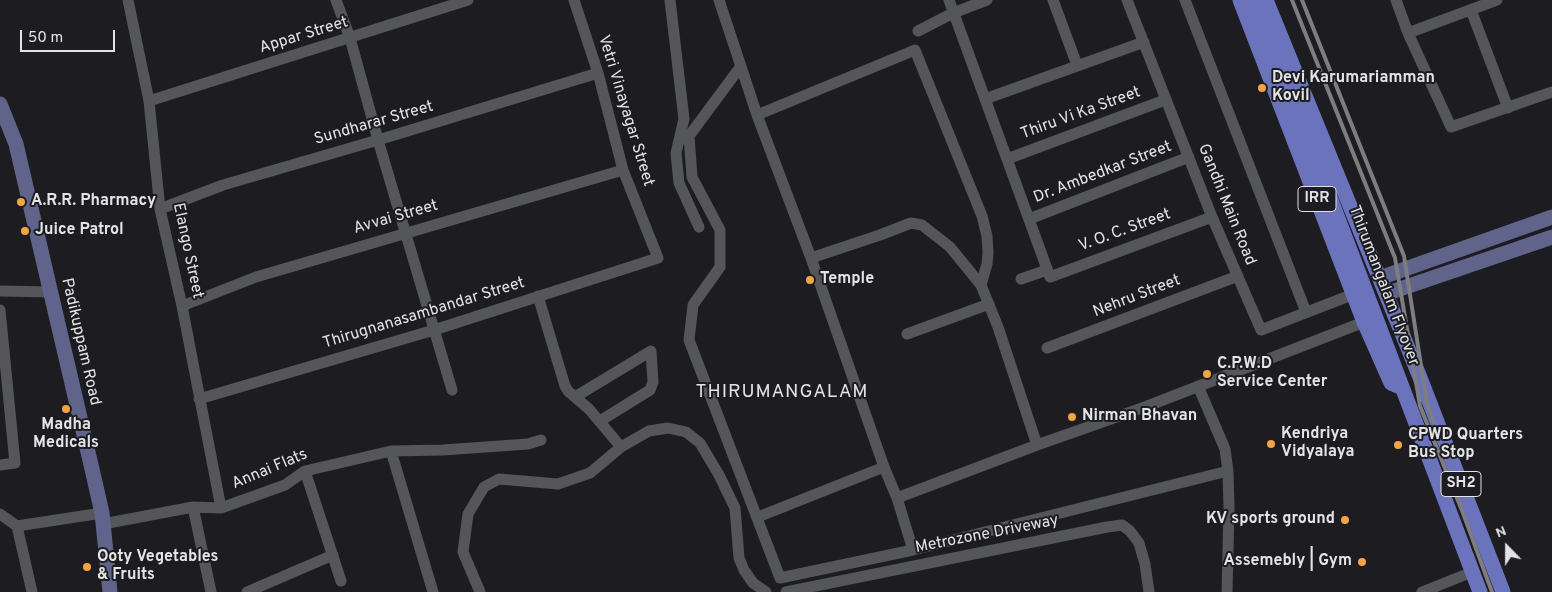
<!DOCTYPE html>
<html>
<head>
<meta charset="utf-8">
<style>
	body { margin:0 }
	#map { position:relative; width:1552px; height:592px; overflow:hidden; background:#1d1d21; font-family:Overpass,sans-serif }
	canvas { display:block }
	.north { position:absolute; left:1482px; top:522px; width:50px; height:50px; -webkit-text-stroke:4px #1d1d21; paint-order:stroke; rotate:338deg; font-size:14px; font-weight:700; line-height:20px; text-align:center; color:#e3e4e6 }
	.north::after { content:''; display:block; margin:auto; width:18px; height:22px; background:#e3e4e6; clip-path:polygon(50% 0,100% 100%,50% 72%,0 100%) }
	.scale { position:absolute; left:20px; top:30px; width:95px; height:22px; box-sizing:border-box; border:2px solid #e3e4e6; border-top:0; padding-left:6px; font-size:15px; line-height:18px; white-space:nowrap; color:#e3e4e6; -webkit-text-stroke:4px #1d1d21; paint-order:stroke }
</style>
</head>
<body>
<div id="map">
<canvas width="1552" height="592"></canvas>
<div class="north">N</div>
<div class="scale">50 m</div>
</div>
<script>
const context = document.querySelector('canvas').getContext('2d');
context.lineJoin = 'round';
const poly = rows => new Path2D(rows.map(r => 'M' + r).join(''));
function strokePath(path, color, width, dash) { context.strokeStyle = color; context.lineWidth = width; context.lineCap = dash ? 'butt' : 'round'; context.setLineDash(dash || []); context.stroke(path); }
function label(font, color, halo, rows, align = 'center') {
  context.font = font + ' Overpass,sans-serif'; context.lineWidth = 4; context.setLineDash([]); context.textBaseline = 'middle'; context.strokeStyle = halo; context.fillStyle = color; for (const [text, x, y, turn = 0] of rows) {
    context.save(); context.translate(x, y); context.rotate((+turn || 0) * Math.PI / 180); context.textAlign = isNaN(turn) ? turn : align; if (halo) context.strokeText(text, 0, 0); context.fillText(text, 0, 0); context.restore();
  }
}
strokePath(poly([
	[128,0,149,101,160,209,182,306,221,508],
	[336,0,350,38,378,140,452,390],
	[670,0,684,119,676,153,679,183,699,227],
	[719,0,757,115,811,258,880,235,911,223,922,225,950,247,981,285,998,327,1037,445,1145,407,1364,322],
	[949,0,1050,277,1212,217],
	[1053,0,1077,65],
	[1127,0,1212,217,1261,330,1354,294],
	[1185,0,1306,312],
	[1396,0,1408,33,1451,127,1552,92],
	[1471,10,1508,108],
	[918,31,953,13,987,0],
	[1408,33,1497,0],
	[741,66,689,136,692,177,720,230,720,267,693,305,689,340,780,578,913,550,897,498],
	[985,99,1144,42],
	[149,101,468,0],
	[757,115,915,50,982,216,987,236,988,253,987,264,981,285],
	[1007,159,1165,100],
	[160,209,223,185,378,140,598,73],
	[1029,219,1189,157],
	[811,258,884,467,897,498,1037,445],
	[1021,279,1047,270],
	[0,291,51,292],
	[538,296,565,386,568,391,589,409,621,447],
	[182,306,256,277,623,170],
	[0,310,15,463,0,465],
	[907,334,989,304],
	[1047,348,1238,276],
	[1198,386,1225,449,1228,471,1229,508,1227,592],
	[575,397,651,351,653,382,650,390,600,421],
	[199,399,434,330,658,258,623,170,598,73,574,0],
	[391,451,433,592],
	[305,471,341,581],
	[193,507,211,592],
	[0,514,17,526,32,592],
	[758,517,884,467],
	[103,524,193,507,221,508,285,485,305,471,391,451,443,450,528,444,541,440],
	[17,526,102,513],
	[913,550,1228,471],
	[247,592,333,555],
	[480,592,463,552,468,514,484,487,499,479,558,484,590,473,621,447,649,431,668,428,686,432,700,443,719,475,735,508,739,558,744,570,753,583,766,592],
	[786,592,1107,527,1122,525,1130,531,1139,543,1145,564,1149,592],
	[1422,592,1472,572]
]), '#55565a', 11);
strokePath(poly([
	[0,104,16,144,92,469,102,513,110,592],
	[1388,275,1552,217],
	[1394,291,1552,237]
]), '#60648b', 15);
strokePath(poly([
	[1240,0,1364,322,1391,383,1398,386],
	[1255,0,1480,592],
	[1266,0,1419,375,1503,592]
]), '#6a73bc', 15);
strokePath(poly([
	[1292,0,1395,258,1420,406,1463,513,1492,592],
	[1302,0,1404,256,1427,404,1434,423]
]), '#7e7e81', 4);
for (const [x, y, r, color] of [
	[1262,88,5,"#f4a443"],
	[21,202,5,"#f4a443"],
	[25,231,5,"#f4a443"],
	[810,280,5,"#f4a443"],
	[1207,374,5,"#f4a443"],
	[66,409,5,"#f4a443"],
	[1072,417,5,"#f4a443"],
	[1271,444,5,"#f4a443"],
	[1398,445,5,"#f4a443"],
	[1345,520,5,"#f4a443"],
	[1362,562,5,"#f4a443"],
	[87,567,5,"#f4a443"]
]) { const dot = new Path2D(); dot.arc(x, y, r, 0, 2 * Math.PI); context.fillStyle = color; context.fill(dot); strokePath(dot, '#1d1d21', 2); }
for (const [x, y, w] of [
	[1317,199,38],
	[1461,484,40]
]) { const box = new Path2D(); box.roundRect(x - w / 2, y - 12.5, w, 25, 4); context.fillStyle = '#1d1d21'; context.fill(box); strokePath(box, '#e3e4e6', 1); }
label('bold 15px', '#e3e4e6', null, [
	["IRR",1317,199],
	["SH2",1461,484]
]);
label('16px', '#e3e4e6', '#1d1d21', [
	["Appar Street",304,36,-17],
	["Vetri Vinayagar Street",625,111,73],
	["Thiru Vi Ka Street",1081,114,-20],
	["Sundharar Street",374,124,-16],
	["Dr. Ambedkar Street",1103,173,-21],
	["Gandhi Main Road",1226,205,68],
	["Avvai Street",396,218,-16],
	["V. O. C. Street",1125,231,-20],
	["Elango Street",187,251,78],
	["Thirumangalam Flyover",1383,286,69],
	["Nehru Street",1137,297,-21],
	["Thirugnanasambandar Street",424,314,-17],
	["Padikuppam Road",80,342,77],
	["Annai Flats",270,470,-23],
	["Metrozone Driveway",987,535,-11]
]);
label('bold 16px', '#e3e4e6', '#1d1d21', [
	["Devi Karumariamman",1272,79],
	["Kovil",1272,97],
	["A.R.R. Pharmacy",31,202],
	["Juice Patrol",35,231],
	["Temple",820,280],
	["C.P.W.D",1217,365],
	["Service Center",1217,383],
	["Nirman Bhavan",1082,417],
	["Madha",66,426,"center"],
	["Medicals",66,444,"center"],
	["Kendriya",1281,435],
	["Vidyalaya",1281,453],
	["CPWD Quarters",1408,436],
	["Bus Stop",1408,454],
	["KV sports ground",1335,520,"right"],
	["Ooty Vegetables",97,558],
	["& Fruits",97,576],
	["Assemebly | Gym",1352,562,"right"]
], 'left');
context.letterSpacing = '1px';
label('19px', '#e3e4e6', '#1d1d21', [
	["THIRUMANGALAM",782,393]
]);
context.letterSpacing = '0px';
</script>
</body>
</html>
